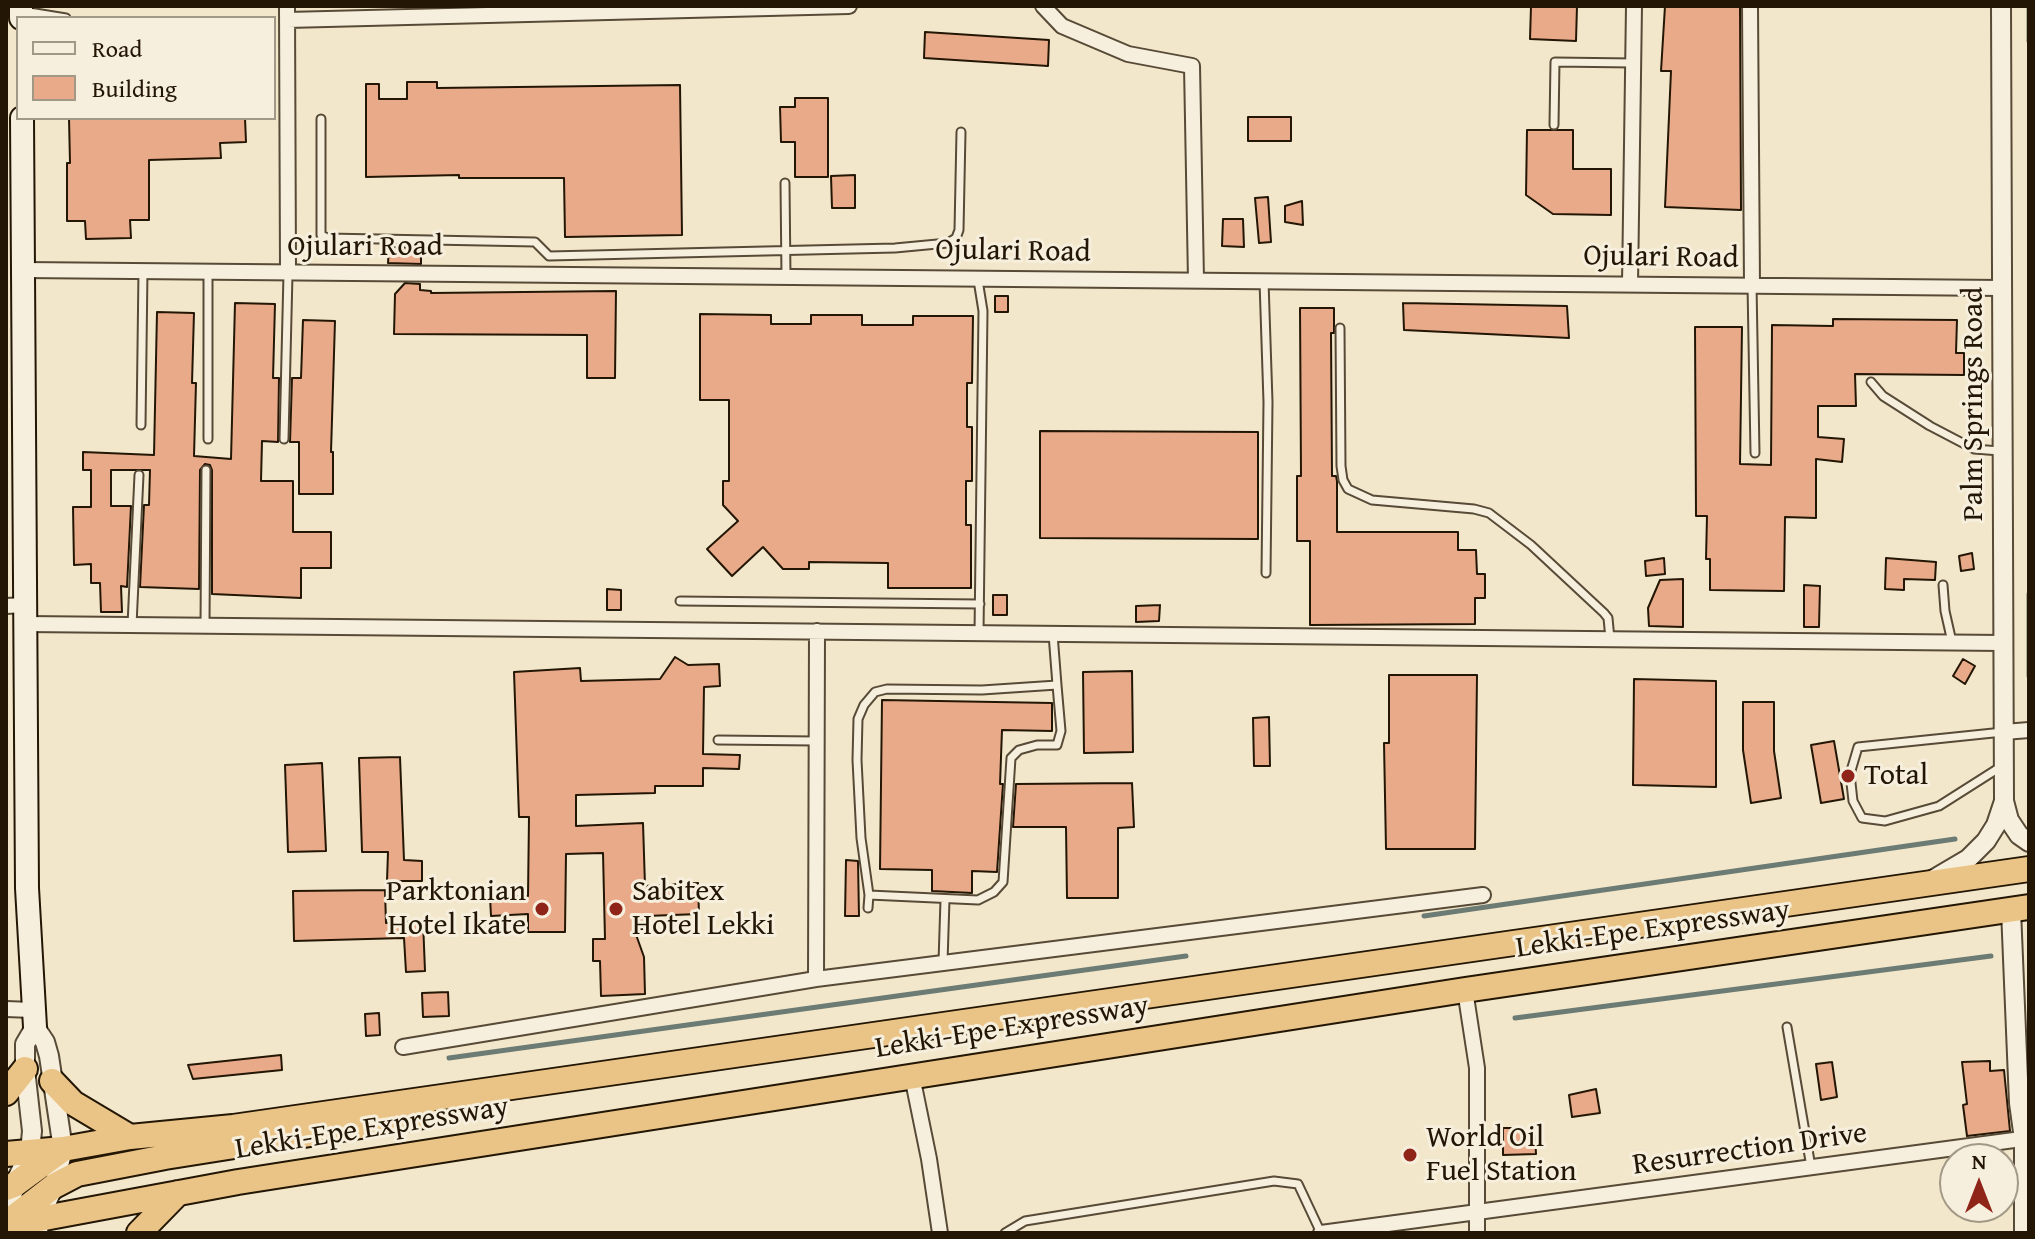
<!DOCTYPE html>
<html>
<head>
<meta charset="utf-8">
<style>
	body { margin:0 }
	#map { position:relative; width:2035px; height:1239px; overflow:hidden; background:#f3e7cb; font-family:"Gentium Book Plus",serif }
	canvas { display:block }
	.frame { position:absolute; inset:0; border:8px solid #231604; pointer-events:none }
	.legend { position:absolute; left:16px; top:16px; width:260px; height:104px; box-sizing:border-box; background:#f7efdd; border:2px solid #a29886; margin:0; padding:10px 14px; list-style:none; font-size:24px; color:#231604 }
	.legend li { display:flex; align-items:center; gap:16px; height:40px }
	.legend b { width:40px; border:2px solid #a29886 }
	.north { position:absolute; left:1939px; top:1143px; width:80px; height:80px; box-sizing:border-box; background:#f7efdd; border:2px solid #a29886; border-radius:50%; rotate:0deg; font-size:22px; font-weight:700; line-height:32px; text-align:center; color:#231604 }
	.north::after { content:''; display:block; margin:auto; width:28px; height:36px; background:#8f2418; clip-path:polygon(50% 0,100% 100%,50% 72%,0 100%) }
</style>
</head>
<body>
<div id="map">
<canvas width="2035" height="1239"></canvas>
<div class="frame"></div>
<ul class="legend">
<li><b style="height:10px;background:#f7efdd"></b>Road</li>
<li><b style="height:22px;background:#e9aa8a"></b>Building</li>
</ul>
<div class="north">N</div>
</div>
<script>
const context = document.querySelector('canvas').getContext('2d');
context.lineJoin = 'round';
const poly = rows => new Path2D(rows.map(r => 'M' + r).join(''));
function strokePath(path, color, width, dash) { context.strokeStyle = color; context.lineWidth = width; context.lineCap = dash ? 'butt' : 'round'; context.setLineDash(dash || []); context.stroke(path); }
function fillPath(path, color) { context.fillStyle = color; context.fill(path, 'evenodd'); }
function label(font, color, halo, rows, align = 'center') {
  context.font = font + ' "Gentium Book Plus",serif'; context.lineWidth = 6; context.setLineDash([]); context.textBaseline = 'middle'; context.strokeStyle = halo; context.fillStyle = color; for (const [text, x, y, turn = 0] of rows) {
    context.save(); context.translate(x, y); context.rotate((+turn || 0) * Math.PI / 180); context.textAlign = isNaN(turn) ? turn : align; if (halo) context.strokeText(text, 0, 0); context.fillText(text, 0, 0); context.restore();
  }
}
strokePath(poly([
	[2029,6,2029,41],
	[2029,594,2029,676],
	[1424,916,1955,839],
	[1515,1018,1991,956],
	[449,1058,1186,956]
]), '#6c7b73', 5);
const building = poly([
	[1531,6,1577,6,1576,41,1530,39,1531,6],
	[1665,6,1740,6,1741,210,1665,207,1671,71,1661,71,1665,6],
	[925,32,1049,40,1048,66,924,58,925,32],
	[407,82,437,82,437,88,680,85,682,235,565,237,564,178,459,178,459,175,366,177,366,84,379,84,379,99,407,99,407,82],
	[795,98,828,98,828,177,795,177,795,142,781,142,780,107,795,107,795,98],
	[1248,117,1291,117,1291,141,1248,141,1248,117],
	[69,118,245,118,246,142,220,143,221,158,149,160,149,220,130,220,131,238,86,239,85,221,67,221,67,163,70,163,69,118],
	[1527,130,1573,130,1573,169,1611,169,1611,215,1553,214,1526,195,1527,130],
	[855,175,855,208,832,208,831,176,855,175],
	[1268,197,1271,242,1259,243,1255,198,1268,197],
	[1302,201,1303,225,1285,222,1285,206,1302,201],
	[1223,219,1243,219,1244,247,1222,246,1223,219],
	[389,247,421,248,421,264,388,263,389,247],
	[405,283,420,284,420,290,431,291,431,293,616,291,615,378,587,378,587,335,394,334,395,294,405,283],
	[995,296,1008,296,1008,312,995,312,995,296],
	[235,303,275,304,273,378,279,378,278,442,262,441,261,481,293,481,293,532,331,532,331,568,301,568,301,598,212,594,212,470,210,465,205,464,200,470,199,589,140,587,144,505,149,505,150,470,111,470,111,506,131,506,127,587,121,586,122,612,101,612,100,583,91,583,91,564,74,565,73,507,91,507,91,470,83,470,83,452,154,455,157,312,194,313,192,383,196,383,194,456,231,459,235,303],
	[1403,303,1567,306,1569,338,1404,330,1403,303],
	[1300,308,1334,308,1334,333,1331,333,1332,476,1336,476,1337,481,1337,532,1458,532,1458,550,1476,550,1477,574,1485,574,1485,598,1475,598,1475,624,1310,625,1310,541,1297,541,1297,476,1301,476,1300,308],
	[700,314,771,315,771,324,811,324,811,315,862,315,862,325,913,325,913,316,973,316,972,383,967,383,967,427,972,427,972,481,966,481,966,525,971,525,971,588,888,588,888,563,809,562,809,569,783,569,763,547,732,576,707,549,738,521,723,505,723,481,729,481,729,400,700,400,700,314],
	[1833,319,1957,320,1956,353,1964,353,1964,375,1855,374,1856,406,1818,406,1818,437,1844,439,1842,462,1816,459,1816,518,1785,517,1784,591,1710,590,1710,559,1706,559,1707,516,1696,516,1695,327,1742,327,1740,464,1771,465,1772,325,1833,326,1833,319],
	[303,320,335,321,331,452,333,452,333,494,299,494,299,442,290,442,292,378,301,378,303,320],
	[1040,431,1258,432,1258,539,1040,538,1040,431],
	[1972,553,1974,569,1961,571,1959,556,1972,553],
	[1664,558,1665,574,1646,576,1645,561,1664,558],
	[1886,558,1936,562,1935,580,1904,579,1904,590,1885,589,1886,558],
	[1683,579,1683,627,1649,626,1648,608,1660,580,1683,579],
	[1804,585,1820,586,1819,627,1804,627,1804,585],
	[607,589,621,590,621,610,607,610,607,589],
	[993,595,1007,595,1007,615,993,615,993,595],
	[1160,605,1159,621,1136,622,1136,606,1160,605],
	[675,657,688,665,719,664,720,686,704,687,703,754,740,755,739,769,703,768,703,786,655,786,655,793,576,795,576,826,643,823,645,886,698,883,699,914,646,916,646,929,634,929,644,957,645,994,601,996,600,961,593,961,593,939,605,939,603,853,566,854,565,932,528,932,528,914,491,916,490,897,528,896,529,817,519,817,514,672,580,668,581,681,660,679,675,657],
	[1963,659,1975,666,1965,684,1953,676,1963,659],
	[1132,671,1133,752,1084,753,1083,672,1132,671],
	[1389,675,1477,675,1475,849,1386,849,1384,743,1389,743,1389,675],
	[1634,679,1716,681,1716,787,1633,785,1634,679],
	[882,700,1052,703,1052,731,1002,730,1000,784,1003,784,997,872,972,871,972,893,932,891,932,870,880,869,882,700],
	[1743,702,1774,702,1774,751,1781,798,1751,803,1743,750,1743,702],
	[1269,717,1270,766,1254,766,1253,718,1269,717],
	[1834,741,1844,799,1821,803,1811,745,1834,741],
	[400,757,404,860,422,861,422,881,387,881,388,852,362,852,359,758,400,757],
	[322,763,326,851,288,852,285,765,322,763],
	[1132,783,1134,827,1118,828,1118,898,1067,898,1066,827,1013,827,1016,784,1132,783],
	[846,860,858,861,859,916,845,916,846,860],
	[385,890,386,923,423,921,425,971,406,972,404,938,294,941,293,891,385,890],
	[448,992,449,1016,423,1017,422,993,448,992],
	[379,1013,380,1035,366,1036,365,1014,379,1013],
	[281,1055,282,1070,193,1079,188,1065,281,1055],
	[1990,1061,1990,1071,2004,1070,2010,1131,1967,1136,1963,1105,1967,1104,1962,1062,1990,1061],
	[1832,1062,1837,1097,1821,1100,1816,1064,1832,1062],
	[1596,1089,1600,1113,1572,1117,1569,1095,1596,1089],
	[1503,1128,1522,1128,1522,1137,1535,1136,1536,1154,1503,1155,1503,1128]
]);
fillPath(building, '#e9aa8a');
strokePath(building, '#231604', 2);
const service = poly([
	[23,11,66,18],
	[321,119,321,235,327,238,535,242,549,256,895,248,948,243,956,238,959,230,961,132],
	[1554,125,1555,62,1633,63],
	[785,183,786,277],
	[978,280,983,311,979,633],
	[1264,281,1268,402,1266,573],
	[1752,285,1755,453],
	[1340,328,1341,466,1343,480,1348,489,1372,500,1474,509,1489,513,1531,545,1604,613,1608,618,1610,639],
	[1871,382,1883,396,1930,426,1974,449,2000,451],
	[141,425,143,271],
	[208,439,208,271],
	[284,439,288,274],
	[1943,585,1945,611,1952,642],
	[680,601,980,604],
	[132,625,139,475],
	[205,625,206,470],
	[718,740,816,741],
	[2002,766,1939,806,1885,821,1862,818,1853,801,1850,774,1858,747,2003,732],
	[869,895,978,900,994,892,1003,882,1011,758,1019,750,1037,745,1057,745,1061,731,1057,685],
	[868,908,869,895,861,838,857,760,858,719,864,705,875,692,887,689,982,690,1057,685,1053,634],
	[943,962,945,900],
	[1787,1027,1811,1167],
	[1005,1233,1025,1221,1274,1181,1298,1184,1321,1233]
]);
const minor = poly([
	[287,6,288,272],
	[1043,6,1062,26,1128,54,1192,66,1196,280],
	[1750,6,1752,285],
	[287,20,849,6],
	[23,270,2002,288],
	[1630,284,1634,6],
	[6,606,25,605],
	[25,624,2003,643],
	[2004,732,2029,730],
	[816,979,817,631],
	[1465,990,1477,1068,1477,1233],
	[6,1009,32,1010],
	[403,1047,816,979,1483,895],
	[912,1076,929,1159,940,1233],
	[1321,1233,2029,1138]
]);
const tertiary = poly([
	[2001,6,2004,801,2009,820,2019,835,2029,842],
	[1934,879,1968,859,1986,841,1996,825,2004,801],
	[2011,910,2019,1103,2024,1139,2024,1233],
	[7,1233,14,1185,30,1152,32,1131,25,1069,25,1044,35,1027,45,1042,49,1056,63,1149,54,1186,39,1219,38,1233]
]);
const secondary = poly([
	[21,6,21,18],
	[22,118,27,888,35,1027]
]);
const trunk = poly([
	[52,1081,73,1103,130,1137],
	[6,1093,25,1069],
	[6,1154,63,1149,130,1137,233,1127,2029,869],
	[6,1188,14,1185,63,1149],
	[6,1221,39,1219,238,1182,1465,990,2029,907],
	[9,1221,54,1186,77,1174,165,1157,424,1116],
	[139,1233,178,1193]
]);
strokePath(service, '#574a36', 11);
strokePath(minor, '#574a36', 18);
strokePath(tertiary, '#574a36', 22);
strokePath(secondary, '#231604', 26);
strokePath(trunk, '#231604', 28);
strokePath(service, '#f7efdd', 7);
strokePath(minor, '#f7efdd', 14);
strokePath(tertiary, '#f7efdd', 18);
strokePath(secondary, '#f7efdd', 22);
strokePath(trunk, '#eac486', 24);
for (const [x, y, r, color] of [
	[1848,776,8,"#8f2418"],
	[542,909,8,"#8f2418"],
	[616,909,8,"#8f2418"],
	[1410,1155,8,"#8f2418"]
]) { const dot = new Path2D(); dot.arc(x, y, r, 0, 2 * Math.PI); context.fillStyle = color; context.fill(dot); strokePath(dot, '#f7efdd', 3); }
label('30px', '#231604', '#f7efdd', [
	["Ojulari Road",365,247],
	["Ojulari Road",1013,252,1],
	["Ojulari Road",1661,258,1],
	["Palm Springs Road",1974,404,-90],
	["Lekki-Epe Expressway",1653,930,-8],
	["Lekki-Epe Expressway",1012,1028,-9],
	["Lekki-Epe Expressway",372,1129,-9],
	["Resurrection Drive",1750,1150,-8]
]);
label('30px', '#231604', '#f7efdd', [
	["Total",1864,776],
	["Parktonian",526,892,"right"],
	["Hotel Ikate",526,926,"right"],
	["Sabitex",632,892],
	["Hotel Lekki",632,926],
	["World Oil",1426,1138],
	["Fuel Station",1426,1172]
], 'left');
</script>
</body>
</html>
